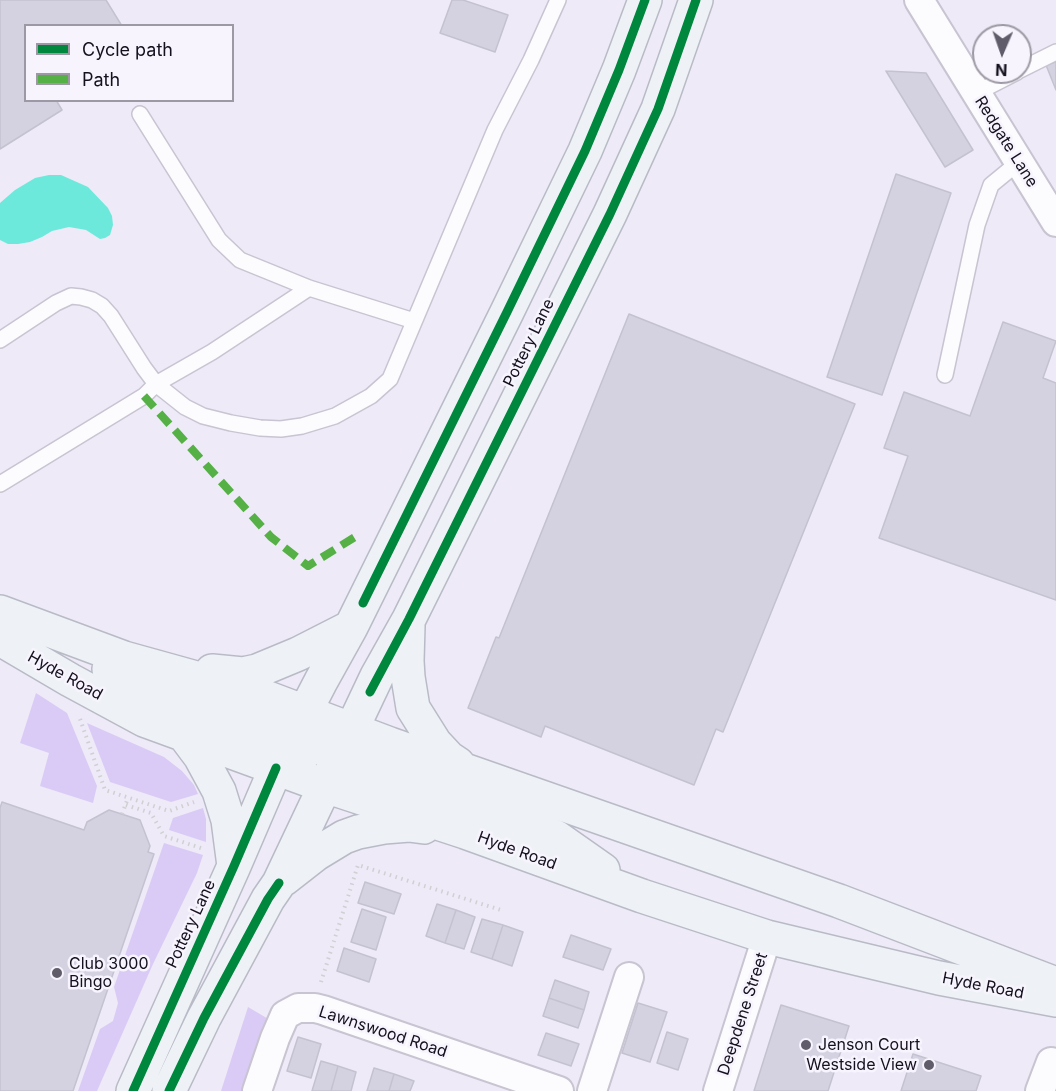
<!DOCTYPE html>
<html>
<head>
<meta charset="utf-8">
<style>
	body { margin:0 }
	#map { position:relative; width:1056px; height:1091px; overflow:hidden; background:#eeeaf7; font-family:Inter,sans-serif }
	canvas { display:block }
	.legend { position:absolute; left:24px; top:24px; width:210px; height:78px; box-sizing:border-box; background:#f7f4fd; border:2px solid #9d99a4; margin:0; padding:8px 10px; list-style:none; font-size:18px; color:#15101e }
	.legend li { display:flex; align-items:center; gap:12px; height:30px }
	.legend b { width:30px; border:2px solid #9d99a4 }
	.north { position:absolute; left:972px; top:24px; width:60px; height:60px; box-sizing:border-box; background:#f7f4fd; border:2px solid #9d99a4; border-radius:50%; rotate:182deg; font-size:16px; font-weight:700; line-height:24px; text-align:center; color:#15101e }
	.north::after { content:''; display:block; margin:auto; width:21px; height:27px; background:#615c6a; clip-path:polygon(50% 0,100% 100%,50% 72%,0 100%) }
</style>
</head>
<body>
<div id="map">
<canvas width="1056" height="1091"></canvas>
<ul class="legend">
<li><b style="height:8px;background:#00873e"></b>Cycle path</li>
<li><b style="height:8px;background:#55b145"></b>Path</li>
</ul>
<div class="north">N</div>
</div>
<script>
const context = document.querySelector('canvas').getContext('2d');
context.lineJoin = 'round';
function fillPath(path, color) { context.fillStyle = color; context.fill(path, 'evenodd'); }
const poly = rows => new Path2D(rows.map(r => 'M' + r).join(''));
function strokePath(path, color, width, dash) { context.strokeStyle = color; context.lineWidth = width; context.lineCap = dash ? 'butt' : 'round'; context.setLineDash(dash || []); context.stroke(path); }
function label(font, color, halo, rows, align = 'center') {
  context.font = font + ' Inter,sans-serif'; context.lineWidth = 5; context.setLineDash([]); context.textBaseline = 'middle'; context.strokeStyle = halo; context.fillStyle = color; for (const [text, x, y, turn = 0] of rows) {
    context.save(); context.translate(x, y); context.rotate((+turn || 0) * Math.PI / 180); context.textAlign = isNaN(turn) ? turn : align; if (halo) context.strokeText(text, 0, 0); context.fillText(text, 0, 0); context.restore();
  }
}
fillPath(poly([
	[36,693,67,713,97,786,93,803,40,786,49,753,20,743],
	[87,723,164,757,182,771,194,785,198,794,171,802,110,782],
	[203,808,206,819,206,842,169,830,173,818],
	[164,843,203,855,197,873,153,964,97,1091,78,1091,100,1029,113,1021,118,1003,114,987],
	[248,1007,270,1020,245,1091,221,1091]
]), '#dacbf6');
fillPath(poly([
	[49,175,61,175,88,187,108,208,112,216,113,225,110,235,105,238,100,239,86,230,69,227,52,231,42,237,30,242,18,244,8,244,0,240,0,203,15,190,35,178]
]), '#6de9dc');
const building = poly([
	[0,0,106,0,122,26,26,26,26,100,56,100,62,110,0,149,0,0],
	[452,0,463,0,508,15,495,52,440,33,452,0],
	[1056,62,1056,90,1046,65,1056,62],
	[886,71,926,73,973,150,945,167,886,71],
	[896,174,951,193,882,395,827,377,896,174],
	[629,314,855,404,723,732,716,729,694,785,545,726,541,737,468,708,496,637,499,638,629,314],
	[1003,322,1056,341,1043,378,1056,383,1056,600,879,538,908,456,884,448,904,392,970,416,1003,322],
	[2,802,84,830,87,822,109,810,140,820,150,846,148,852,154,854,73,1091,0,1091,0,808,2,802],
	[365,882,401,894,394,914,358,903,365,882],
	[437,904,456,910,445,943,426,936,437,904],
	[362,909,386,917,376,950,351,942,362,909],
	[456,910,475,917,464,949,445,943,456,910],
	[482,919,503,925,492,959,471,952,482,919],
	[503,925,523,932,512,966,492,959,503,925],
	[571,935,611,949,603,970,563,957,571,935],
	[344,948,376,959,369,982,337,971,344,948],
	[555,980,589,992,584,1010,549,998,555,980],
	[549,998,584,1010,578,1028,543,1016,549,998],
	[638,1003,667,1012,650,1062,622,1053,638,1003],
	[781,1005,849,1026,828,1091,754,1091,781,1005],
	[667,1032,688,1039,678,1070,657,1063,667,1032],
	[546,1033,579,1044,571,1066,538,1055,546,1033],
	[298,1037,321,1044,311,1078,287,1071,298,1037],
	[913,1054,981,1076,976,1091,901,1091,913,1054],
	[321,1061,338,1066,331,1091,312,1091,321,1061],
	[338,1066,356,1072,351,1091,331,1091,338,1066],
	[374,1068,394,1074,389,1091,367,1091,374,1068],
	[394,1074,414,1081,410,1091,389,1091,394,1074]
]);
fillPath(building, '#d4d2e1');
strokePath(building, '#c4c2d0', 1.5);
const service = poly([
	[1020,70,1056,52],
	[976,93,1017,72],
	[140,114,219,240,240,260,309,288,414,321],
	[0,340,56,303,71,296,81,297,92,300,102,306,111,316,144,368,156,384,185,407,203,416,231,423,260,428,281,429,302,426,335,416,371,396,390,379,495,130,531,60,558,0],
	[945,375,977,225,991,185,1019,162],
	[0,484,144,396,156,384,212,352,309,288]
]);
const minor = poly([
	[919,0,1056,222],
	[257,1091,275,1038,285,1015,298,1008,315,1008,323,1010,559,1091],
	[592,1091,629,977],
	[718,1091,767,937],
	[1040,1091,1051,1062,1056,1063]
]);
const trunk = poly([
	[0,612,124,658,268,698,390,744,839,901,1056,984],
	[408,626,407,661,408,677,413,708,435,743,449,758,458,764],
	[0,639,70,680,144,720,325,786,465,832,642,896,767,937,939,978,1056,1000],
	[109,669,165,697,291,740,307,751],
	[212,671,243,674,257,671,298,654,351,627],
	[305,712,311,733,326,749,338,758,556,837,603,870],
	[185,736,200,756,219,791,228,820,234,866],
	[284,879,316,854,344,837,358,832,384,827,409,825,424,827],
	[133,1091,234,866,276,768,321,681,351,627,507,312,585,151,619,70,645,0],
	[169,1091,204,1018,268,899,279,883,377,676,409,619,610,214,658,109,696,0]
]);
strokePath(service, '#c8c4d1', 18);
strokePath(minor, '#c8c4d1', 32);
strokePath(trunk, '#b8bbc6', 36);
strokePath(poly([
	[80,719,105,790,169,811,194,802],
	[126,805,151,813,164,836,204,849],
	[122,814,128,798],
	[321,982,358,865,504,911]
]), '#d0d0d3', 4, [1.5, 4.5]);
strokePath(service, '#fcfcfe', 15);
strokePath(minor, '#fcfcfe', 28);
strokePath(trunk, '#eef2f6', 33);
strokePath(poly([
	[144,396,271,537,308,566,355,537,361,538]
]), '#55b145', 8, [15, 8]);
strokePath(poly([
	[363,603,507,312,585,151,619,70,645,0],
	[370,692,409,619,610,214,658,109,696,0],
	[133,1091,234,866,276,768],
	[169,1091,204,1018,268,899,279,883]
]), '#00873e', 9);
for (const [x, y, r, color] of [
	[57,973,6,"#615c6a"],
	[806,1045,6,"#615c6a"],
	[929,1065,6,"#615c6a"]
]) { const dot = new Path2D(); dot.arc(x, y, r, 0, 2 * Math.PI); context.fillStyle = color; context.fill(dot); strokePath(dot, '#f7f4fd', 2); }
label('16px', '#15101e', '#f7f4fd', [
	["Redgate Lane",1006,142,58],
	["Pottery Lane",529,343,-64],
	["Hyde Road",65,676,29],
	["Hyde Road",517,851,20],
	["Pottery Lane",191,924,-65],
	["Hyde Road",983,986,11],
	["Deepdene Street",743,1014,-72],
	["Lawnswood Road",383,1032,18]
]);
label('16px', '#15101e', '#f7f4fd', [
	["Club 3000",69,964],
	["Bingo",69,982],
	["Jenson Court",818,1045],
	["Westside View",917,1065,"right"]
], 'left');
</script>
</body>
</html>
